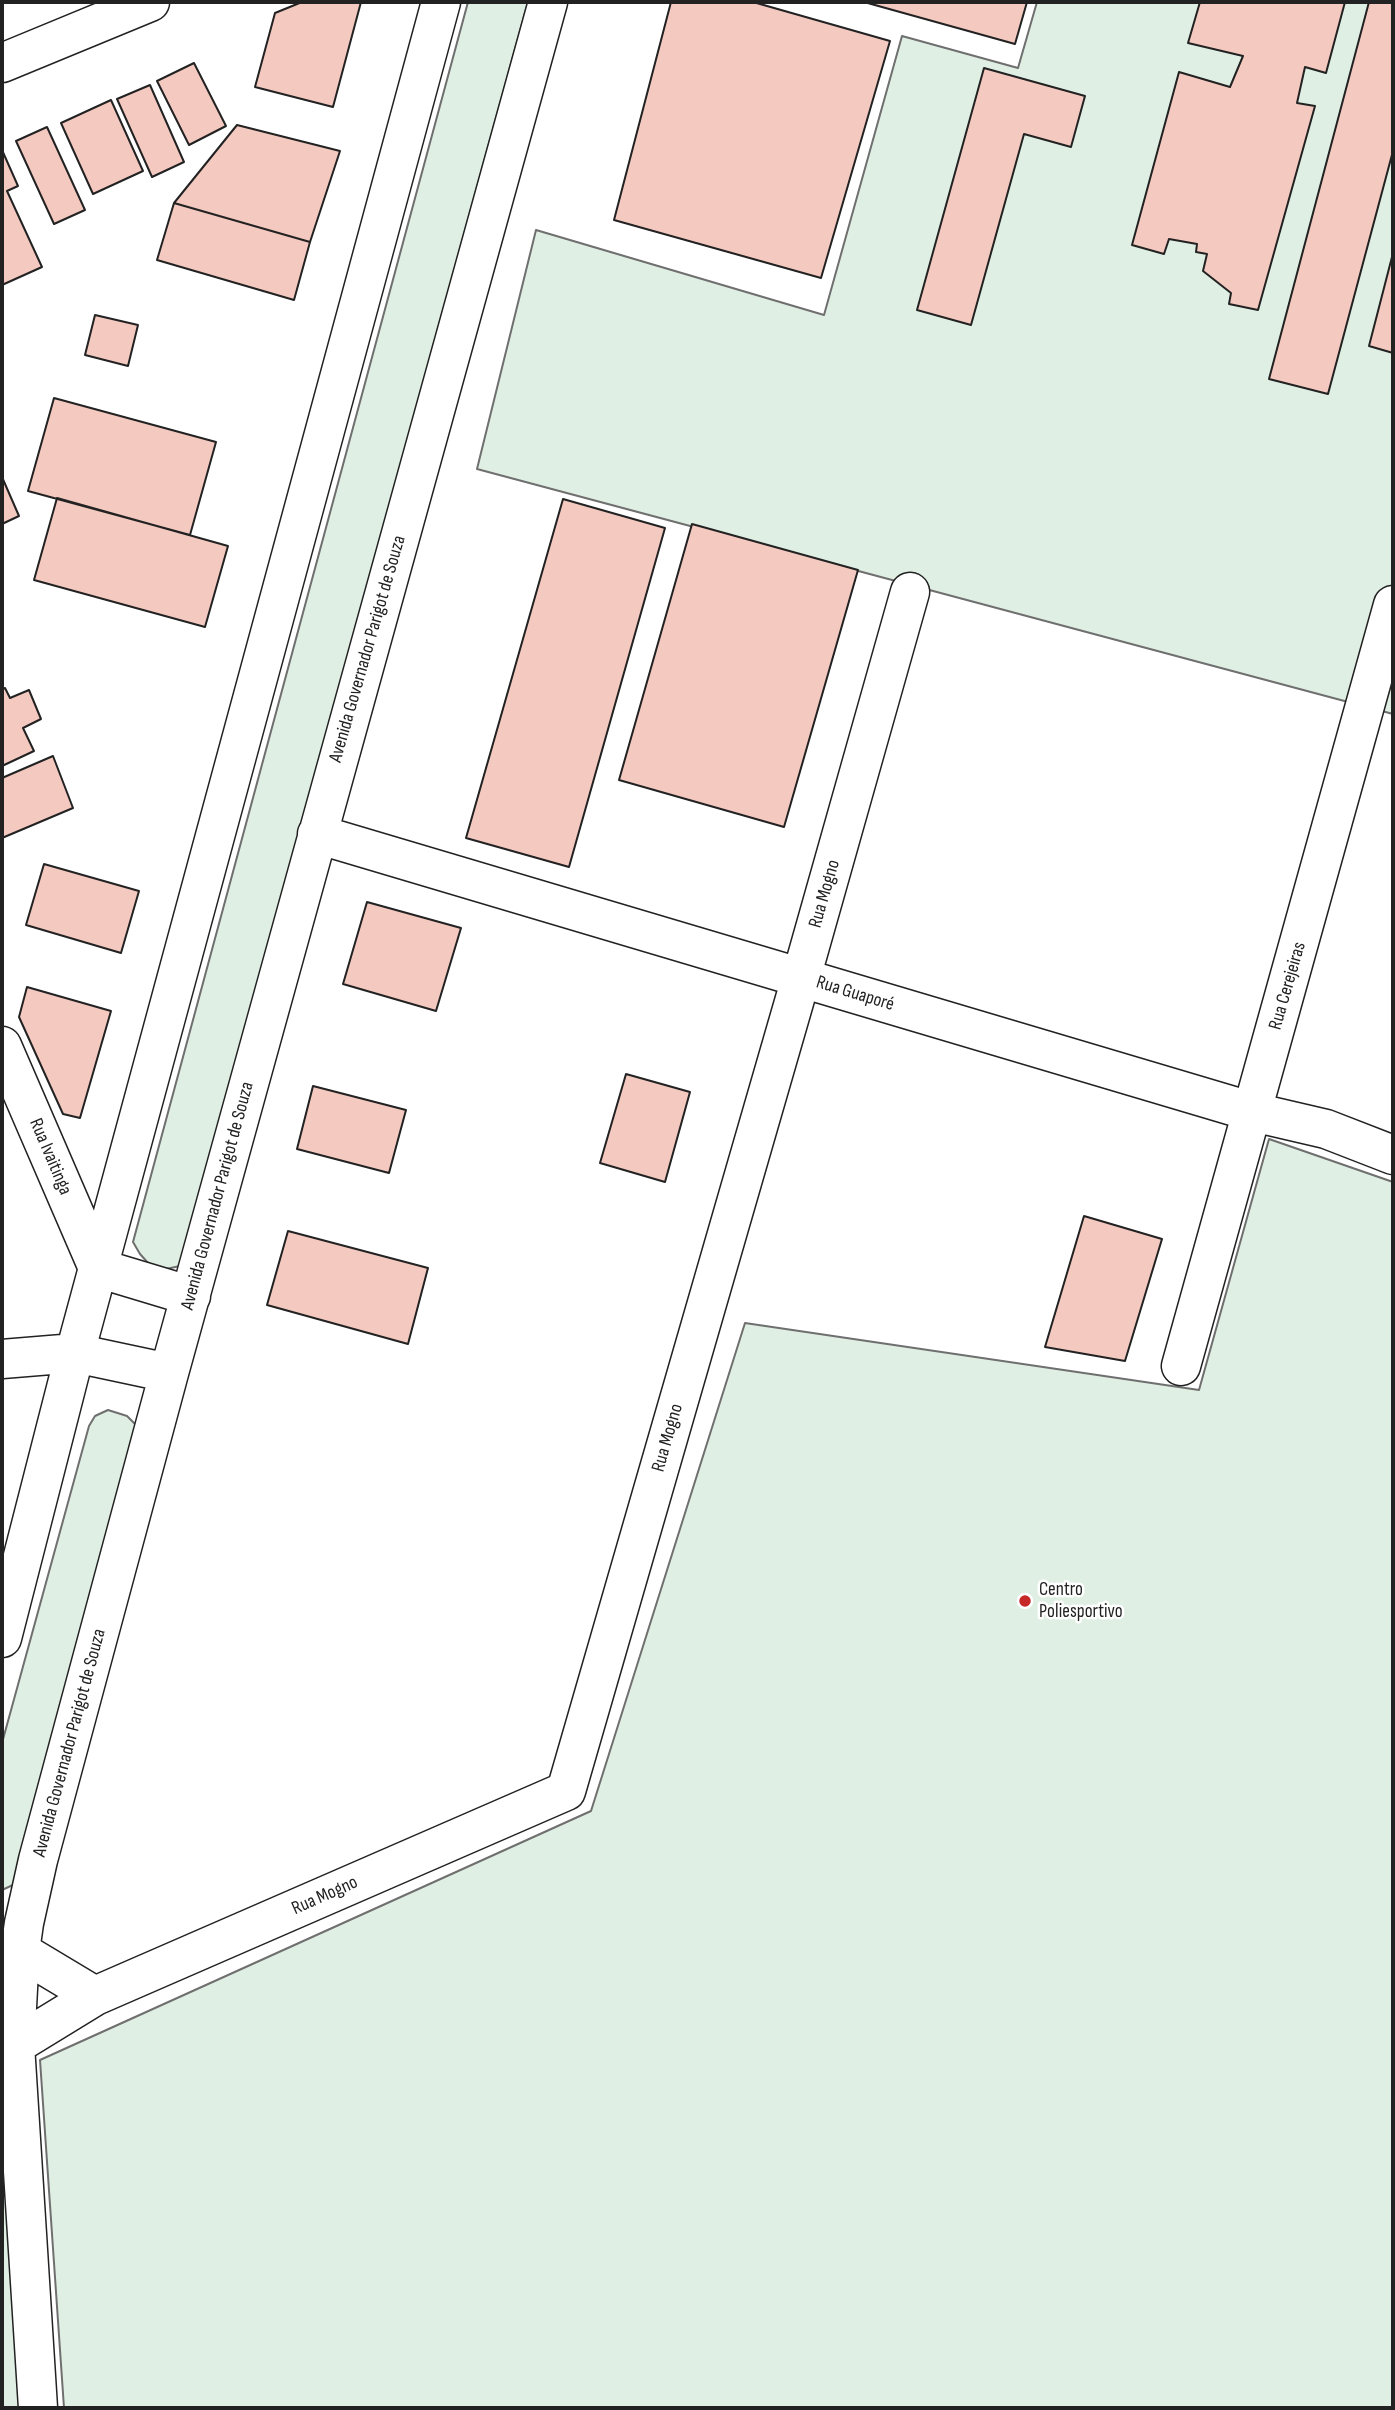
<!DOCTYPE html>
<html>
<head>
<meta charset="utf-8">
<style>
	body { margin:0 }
	#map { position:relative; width:1395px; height:2410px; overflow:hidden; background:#fff; font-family:"Sofia Sans Condensed",sans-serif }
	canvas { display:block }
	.frame { position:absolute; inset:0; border:4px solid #222; pointer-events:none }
</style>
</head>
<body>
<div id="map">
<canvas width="1395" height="2410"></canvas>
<div class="frame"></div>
</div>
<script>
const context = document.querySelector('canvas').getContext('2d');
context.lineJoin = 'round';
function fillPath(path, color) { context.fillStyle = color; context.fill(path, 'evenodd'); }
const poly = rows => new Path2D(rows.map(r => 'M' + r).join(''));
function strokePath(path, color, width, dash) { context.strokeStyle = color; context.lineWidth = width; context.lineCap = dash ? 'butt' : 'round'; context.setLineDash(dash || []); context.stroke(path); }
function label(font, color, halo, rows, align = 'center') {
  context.font = font + ' "Sofia Sans Condensed",sans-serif'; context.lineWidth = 5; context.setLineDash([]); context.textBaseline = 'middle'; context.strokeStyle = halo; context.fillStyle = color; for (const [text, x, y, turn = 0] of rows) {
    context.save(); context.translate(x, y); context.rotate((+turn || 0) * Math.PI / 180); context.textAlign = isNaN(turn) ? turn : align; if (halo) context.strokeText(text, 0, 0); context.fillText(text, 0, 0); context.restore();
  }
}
const green = poly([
	[468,2,528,2,180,1266,166,1269,149,1264,140,1254,133,1242,468,2],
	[1037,2,1393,2,1393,714,477,469,536,230,824,315,902,36,1018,68,1037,2],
	[1269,1139,1393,1182,1393,2408,64,2408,40,2060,591,1811,745,1323,1199,1390,1269,1139],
	[108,1410,127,1416,136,1425,13,1885,2,1890,2,1743,89,1426,95,1416,108,1410],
	[2,2106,24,2408,2,2408,2,2106]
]);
fillPath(green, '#e0efe3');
strokePath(green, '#6f6f6f', 2);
const building = poly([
	[302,2,361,2,333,107,255,87,275,13,302,2],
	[671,2,753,2,890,41,821,278,614,220,671,2],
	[864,2,1027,2,1015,44,864,2],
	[1200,2,1345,2,1326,73,1305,67,1297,103,1315,106,1258,310,1229,304,1231,293,1203,271,1207,254,1196,252,1197,244,1169,239,1164,254,1132,245,1179,72,1230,87,1243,56,1188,43,1200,2],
	[1369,2,1393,2,1393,151,1328,394,1269,379,1369,2],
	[194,63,226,126,189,145,157,81,194,63],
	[984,68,1085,96,1071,147,1024,134,971,325,917,310,984,68],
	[150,85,184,162,152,177,117,99,150,85],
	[111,100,143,171,93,194,61,123,111,100],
	[237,125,340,151,310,242,174,203,237,125],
	[47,127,85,210,54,224,16,141,47,127],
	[2,150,18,186,7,191,42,267,2,285,2,150],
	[174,203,310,242,294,300,157,260,174,203],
	[1393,253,1393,353,1369,346,1393,253],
	[95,315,138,325,128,366,85,355,95,315],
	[54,398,216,442,190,535,28,491,54,398],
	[2,477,19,516,2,524,2,477],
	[57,498,228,546,205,627,34,580,57,498],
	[563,499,665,528,569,867,466,838,563,499],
	[692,524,858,570,784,827,619,780,692,524],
	[5,688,10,698,29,690,41,719,23,728,34,751,2,766,2,689,5,688],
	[53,756,73,808,2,838,2,778,53,756],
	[44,864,139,891,121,953,26,925,44,864],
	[367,902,461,928,436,1011,343,984,367,902],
	[27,987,111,1011,80,1118,63,1114,19,1017,27,987],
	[626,1074,690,1092,665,1182,600,1163,626,1074],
	[313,1086,406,1110,389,1173,297,1149,313,1086],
	[1084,1216,1162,1239,1125,1361,1045,1347,1084,1216],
	[288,1231,428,1268,408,1344,267,1305,288,1231]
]);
fillPath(building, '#f3c9c0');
strokePath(building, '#222', 2);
const minor = poly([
	[2,63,150,2],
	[317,834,1253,1112,1326,1129,1393,1155],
	[2,1046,98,1268,191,1296],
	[2,1359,75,1353,169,1373],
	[1181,1366,1393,605],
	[2,1638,75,1353,441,2],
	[2,1950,20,1951,95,1996],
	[2,2046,15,2045,95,1996,566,1791,801,978,910,592],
	[38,2408,15,2045,20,1951,24,1923,38,1860,169,1373,548,2]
]);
strokePath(minor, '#222', 41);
strokePath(minor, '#fff', 38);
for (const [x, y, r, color] of [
	[1025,1601,7,"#c62828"]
]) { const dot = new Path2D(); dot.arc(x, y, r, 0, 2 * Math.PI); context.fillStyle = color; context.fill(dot); strokePath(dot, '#fff', 2.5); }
label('19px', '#222', '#fff', [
	["Avenida Governador Parigot de Souza",368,649,-74],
	["Rua Mogno",825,894,-74],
	["Rua Cerejeiras",1288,986,-74],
	["Rua Guaporé",855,994,17],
	["Rua Ivaitinga",50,1157,67],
	["Avenida Governador Parigot de Souza",218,1196,-75],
	["Rua Mogno",668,1438,-74],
	["Avenida Governador Parigot de Souza",70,1743,-75],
	["Rua Mogno",325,1896,-24]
]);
label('19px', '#222', '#fff', [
	["Centro",1039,1590],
	["Poliesportivo",1039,1612]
], 'left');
</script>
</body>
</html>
